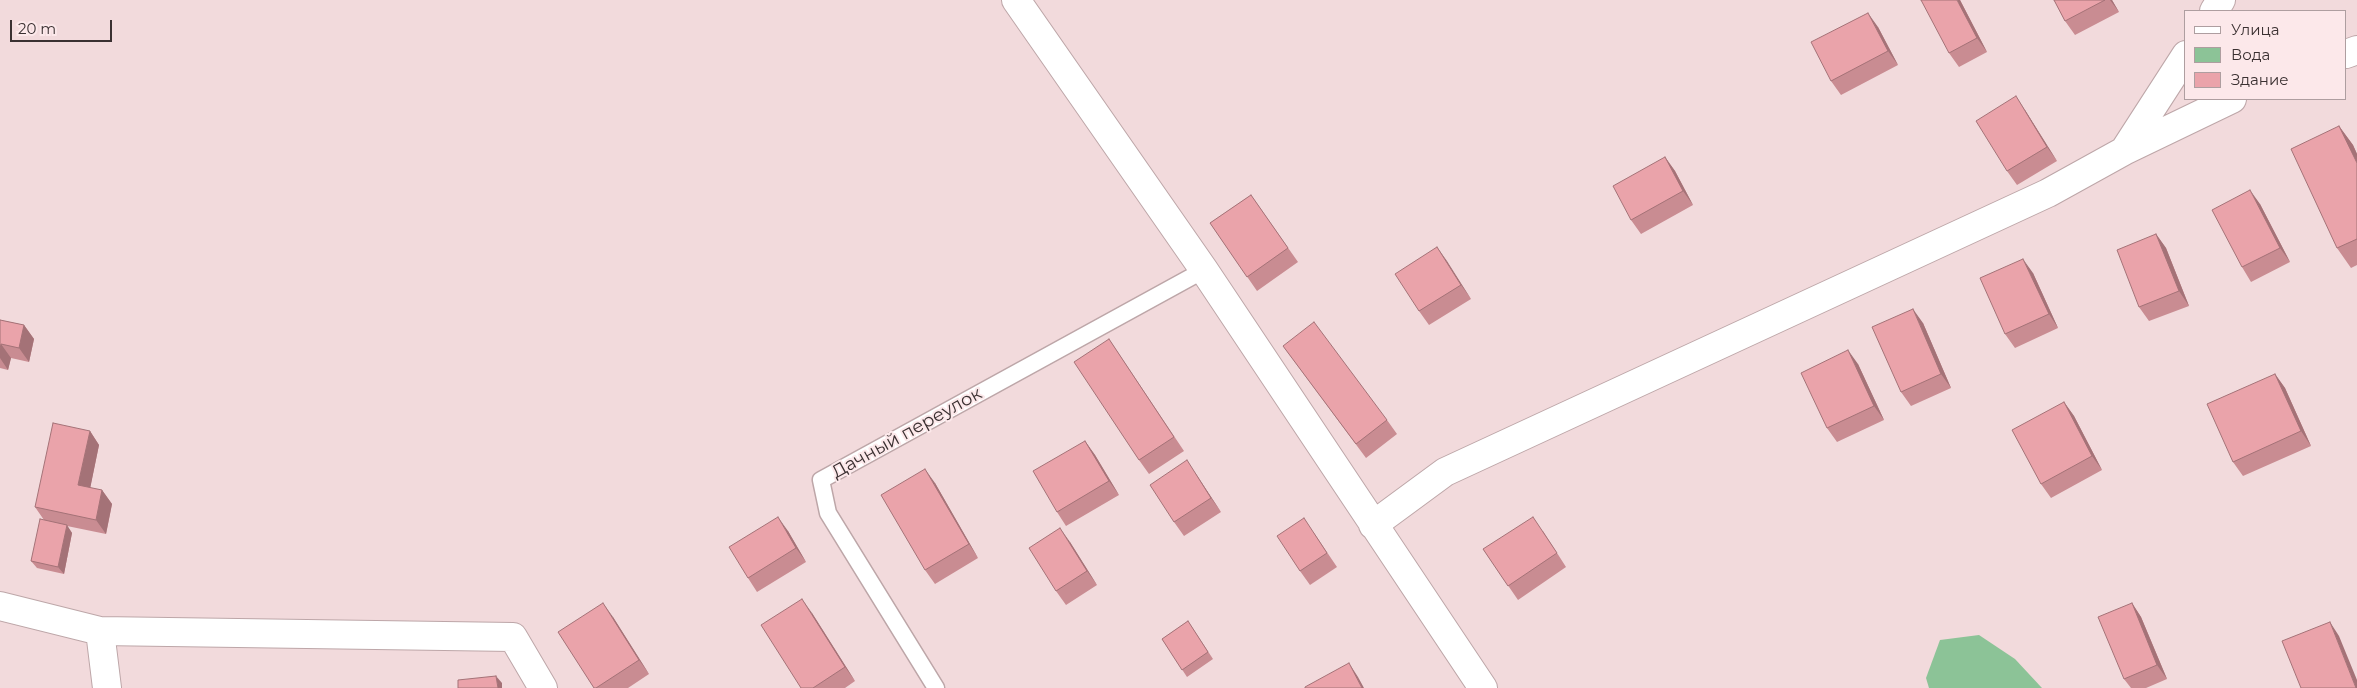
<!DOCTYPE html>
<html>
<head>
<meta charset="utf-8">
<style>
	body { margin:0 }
	#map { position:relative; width:2357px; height:688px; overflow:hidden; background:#f2dadc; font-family:Montserrat,sans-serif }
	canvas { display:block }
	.legend { position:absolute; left:2184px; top:10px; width:162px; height:90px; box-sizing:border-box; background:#fce8ea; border:1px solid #ae9ea0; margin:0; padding:6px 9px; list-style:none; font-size:15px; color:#3a3031 }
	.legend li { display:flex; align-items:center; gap:10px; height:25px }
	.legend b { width:25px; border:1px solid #ae9ea0 }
	.scale { position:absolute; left:10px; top:20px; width:102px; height:22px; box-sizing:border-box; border:2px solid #3a3031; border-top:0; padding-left:6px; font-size:15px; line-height:18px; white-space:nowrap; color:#3a3031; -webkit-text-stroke:4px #fce8ea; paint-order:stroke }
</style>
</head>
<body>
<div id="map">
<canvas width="2357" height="688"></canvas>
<ul class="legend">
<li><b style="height:6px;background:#fff"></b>Улица</li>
<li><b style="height:14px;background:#8cc397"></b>Вода</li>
<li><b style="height:14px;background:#eaa3aa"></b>Здание</li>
</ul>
<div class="scale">20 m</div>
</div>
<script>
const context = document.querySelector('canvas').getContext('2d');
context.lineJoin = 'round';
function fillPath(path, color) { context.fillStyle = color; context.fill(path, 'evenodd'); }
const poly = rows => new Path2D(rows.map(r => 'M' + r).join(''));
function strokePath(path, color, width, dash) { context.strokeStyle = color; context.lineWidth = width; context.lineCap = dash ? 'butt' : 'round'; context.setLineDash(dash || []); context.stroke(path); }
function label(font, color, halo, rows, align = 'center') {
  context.font = font + ' Montserrat,sans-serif'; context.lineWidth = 4; context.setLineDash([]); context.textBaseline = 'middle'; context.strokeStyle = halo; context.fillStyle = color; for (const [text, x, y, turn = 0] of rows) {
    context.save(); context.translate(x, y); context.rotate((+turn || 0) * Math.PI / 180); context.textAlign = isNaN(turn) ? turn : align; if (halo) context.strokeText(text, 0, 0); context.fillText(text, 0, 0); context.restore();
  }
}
fillPath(poly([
	[1979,635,2015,659,2042,688,1929,688,1926,678,1940,640]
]), '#8cc397');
const lane = poly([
	[936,688,828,513,821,480,1204,270]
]);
const street = poly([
	[1016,0,1204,270,1483,688],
	[2214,11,2221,0],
	[2346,54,2357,50],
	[2124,151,2232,99],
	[1373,525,1445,472,2048,193,2124,151,2186,55],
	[0,606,100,631,107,688],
	[100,631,513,637,543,688]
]);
strokePath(lane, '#bda6a8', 19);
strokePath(street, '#bda6a8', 30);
strokePath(lane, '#fff', 16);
strokePath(street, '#fff', 28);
fillPath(poly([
	[1960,0,1987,52,1959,67,1949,53],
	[2054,0,2112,0,2119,12,2075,35,2065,21],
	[1878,27,1898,65,1841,95,1831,81],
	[2025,110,2057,161,2017,185,2007,171],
	[2339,126,2353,145,2357,154,2357,265,2351,268,2337,248],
	[1665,157,1675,171,1693,205,1641,234,1631,220],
	[1251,195,1298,262,1257,291,1210,223],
	[2260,204,2290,262,2251,282,2242,267],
	[2156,234,2166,248,2189,306,2149,321,2139,307],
	[1437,247,1471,299,1429,325,1419,311],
	[2033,273,2058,328,2015,348,2005,334],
	[0,320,24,325,34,339,29,362,11,358,8,370,0,368],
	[1923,323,1951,388,1911,406,1901,392],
	[1109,339,1184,451,1149,474,1139,460],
	[1283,346,1387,420,1397,434,1366,458],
	[1858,364,1884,420,1837,442,1827,428],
	[2275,374,2285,388,2311,446,2243,476,2233,462],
	[2064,402,2074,416,2102,470,2051,498,2041,484],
	[90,431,99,445,90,488,102,490,112,504,106,534,67,526,72,533,64,574,37,568,31,561,44,520,35,507],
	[1085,441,1095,455,1119,495,1066,526,1057,512],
	[1196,474,1221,512,1184,536,1174,522],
	[935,483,978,558,935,584,925,570],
	[788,531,806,562,757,592,748,578],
	[1543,531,1566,567,1518,600,1483,549],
	[1314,533,1337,567,1310,585,1300,571],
	[1070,542,1097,585,1066,605,1056,591],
	[2132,603,2141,617,2167,679,2146,688,2131,688,2124,679],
	[812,613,855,681,845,688,801,688],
	[613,617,649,674,628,688,594,688],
	[1188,621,1213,659,1187,677,1162,639]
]), '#c98c92');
fillPath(poly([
	[1957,0,1960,0,1987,52,1977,38],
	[2110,0,2112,0,2119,12],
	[1868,13,1878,27,1898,65,1888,51],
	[2016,96,2025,110,2057,161,2047,147],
	[2339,126,2353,145,2357,154,2357,163],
	[1665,157,1675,171,1693,205,1683,191],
	[2250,190,2260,204,2290,262,2280,248],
	[2156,234,2166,248,2189,306,2179,291],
	[1437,247,1447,261,1471,299,1461,285],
	[2023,259,2033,273,2058,328,2049,314],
	[1913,309,1923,323,1951,388,1941,374],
	[24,325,34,339,29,362,19,348],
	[1,344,11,358,8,370,0,358,0,349],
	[1848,350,1858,364,1884,420,1874,406],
	[2275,374,2285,388,2311,446,2301,431],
	[2064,402,2074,416,2102,470,2092,456],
	[90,431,99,445,88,499,78,485],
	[1085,441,1095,455,1119,495,1109,481],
	[1187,460,1196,474,1221,512,1211,498],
	[925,469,935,483,978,558,969,544],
	[102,490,112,504,106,534,96,520],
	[778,517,788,531,806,562,796,548],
	[67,525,72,533,64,574,58,567],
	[1060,528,1070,542,1097,585,1087,571],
	[802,599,812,613,855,681,845,667],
	[603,603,613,617,649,674,639,660],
	[2132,603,2141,617,2167,679,2157,665],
	[2330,622,2339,636,2357,680,2357,688,2356,688],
	[1349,663,1358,677,1364,688,1362,688],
	[496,676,502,683,502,688,498,688]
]), '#a47277');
const building = poly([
	[1921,0,1957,0,1977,38,1949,53,1921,0],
	[2054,0,2105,0,2065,21,2054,0],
	[1868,13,1888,51,1831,81,1811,42,1868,13],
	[2016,96,2047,147,2007,171,1976,121,2016,96],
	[2339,126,2357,163,2357,239,2337,248,2291,149,2339,126],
	[1665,157,1683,191,1631,220,1613,186,1665,157],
	[2250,190,2280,248,2242,267,2212,210,2250,190],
	[1251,195,1288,248,1247,277,1210,223,1251,195],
	[2156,234,2179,291,2139,307,2117,250,2156,234],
	[1437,247,1461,285,1419,311,1395,274,1437,247],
	[2023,259,2049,314,2005,334,1980,278,2023,259],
	[1913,309,1941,374,1901,392,1872,327,1913,309],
	[0,320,24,325,19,348,1,344,0,349,0,320],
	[1314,322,1387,420,1356,444,1283,346,1314,322],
	[1109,339,1174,437,1139,460,1074,362,1109,339],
	[1848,350,1874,406,1827,428,1801,373,1848,350],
	[2275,374,2301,431,2233,462,2207,404,2275,374],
	[2064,402,2092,456,2041,484,2012,430,2064,402],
	[53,423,90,431,78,485,102,490,96,520,35,507,53,423],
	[1085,441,1109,481,1057,512,1033,471,1085,441],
	[1187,460,1211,498,1174,522,1150,485,1187,460],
	[925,469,969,544,925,570,881,495,925,469],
	[778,517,796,548,748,578,729,547,778,517],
	[1533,517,1557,553,1508,586,1483,549,1533,517],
	[1304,518,1327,553,1300,571,1277,536,1304,518],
	[40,519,67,525,58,567,31,561,40,519],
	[1060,528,1087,571,1056,591,1029,548,1060,528],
	[802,599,845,667,813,688,801,688,761,625,802,599],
	[603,603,639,660,596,688,594,688,558,632,603,603],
	[2132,603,2157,665,2124,679,2098,617,2132,603],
	[1188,621,1208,652,1182,670,1162,639,1188,621],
	[2330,622,2356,688,2301,688,2282,641,2330,622],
	[1349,663,1362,688,1305,688,1305,687,1349,663],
	[496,676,498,688,458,688,458,680,496,676]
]);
fillPath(building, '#eaa3aa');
strokePath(building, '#a47277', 1);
label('18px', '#3a3031', '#fce8ea', [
	["Дачный переулок",907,433,-29]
]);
</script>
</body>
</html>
